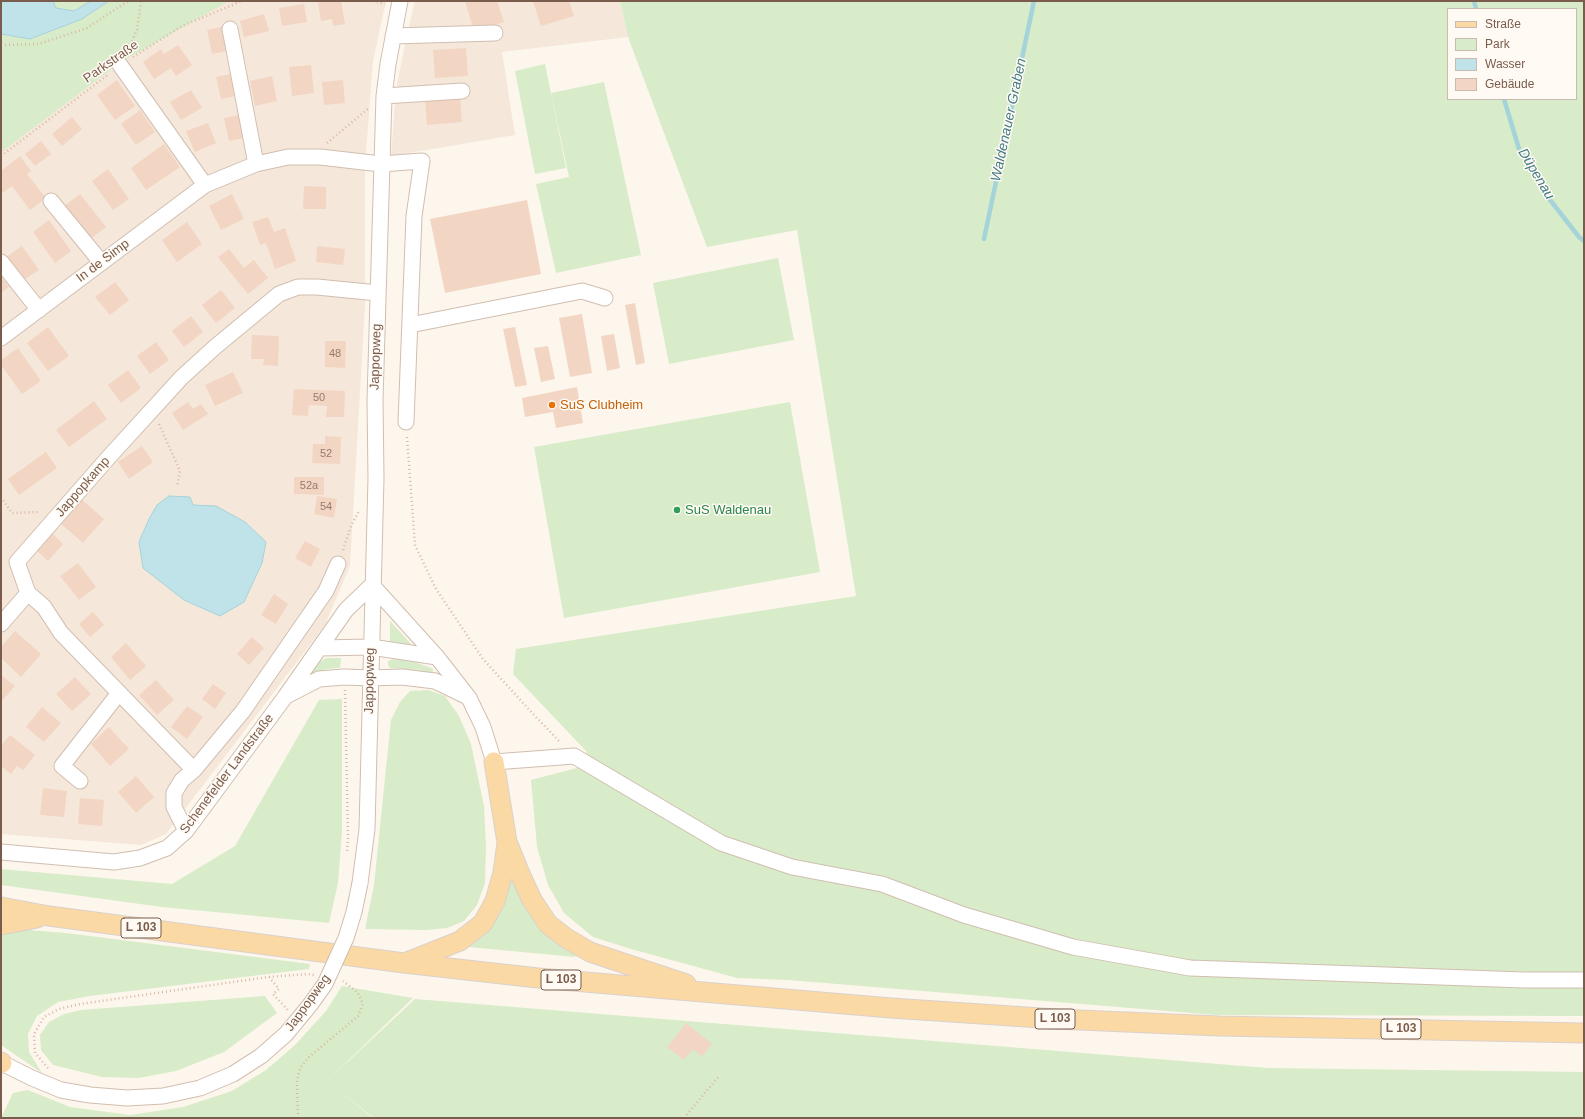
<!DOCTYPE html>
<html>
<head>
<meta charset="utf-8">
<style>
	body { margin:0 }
	#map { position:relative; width:1585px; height:1119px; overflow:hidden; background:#fdf6ec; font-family:Arial,sans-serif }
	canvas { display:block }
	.frame { position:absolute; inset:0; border:2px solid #7a5c4d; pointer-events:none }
	.legend { position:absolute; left:1447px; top:8px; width:130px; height:92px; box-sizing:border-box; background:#fffaf3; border:1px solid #cabbb1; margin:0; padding:5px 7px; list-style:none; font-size:12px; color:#7a5c4d }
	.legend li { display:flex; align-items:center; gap:8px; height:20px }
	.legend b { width:20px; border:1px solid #cabbb1 }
</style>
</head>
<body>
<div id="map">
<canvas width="1585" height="1119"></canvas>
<div class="frame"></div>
<ul class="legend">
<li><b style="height:5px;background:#fbd9a5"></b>Straße</li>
<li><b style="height:11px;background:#d8ecc9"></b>Park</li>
<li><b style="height:11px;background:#bfe3e8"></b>Wasser</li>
<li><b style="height:11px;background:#f3d5c3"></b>Gebäude</li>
</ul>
</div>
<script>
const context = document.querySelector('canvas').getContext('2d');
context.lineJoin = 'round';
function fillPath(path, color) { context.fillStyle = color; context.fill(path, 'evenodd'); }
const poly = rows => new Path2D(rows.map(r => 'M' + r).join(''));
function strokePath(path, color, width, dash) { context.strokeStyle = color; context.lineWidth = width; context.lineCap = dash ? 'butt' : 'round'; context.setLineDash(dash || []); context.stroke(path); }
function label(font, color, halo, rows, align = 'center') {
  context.font = font + ' Arial,sans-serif'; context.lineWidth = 3; context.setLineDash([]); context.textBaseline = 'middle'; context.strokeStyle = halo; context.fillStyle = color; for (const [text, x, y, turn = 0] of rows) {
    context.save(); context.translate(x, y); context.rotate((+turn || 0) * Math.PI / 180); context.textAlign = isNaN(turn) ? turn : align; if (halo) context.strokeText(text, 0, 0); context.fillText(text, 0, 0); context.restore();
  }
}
fillPath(poly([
	[1,1,386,1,373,61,365,167,365,306,350,566,325,625,166,834,141,845,1,834],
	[415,1,620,1,628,37,502,52,515,135,391,156,396,90,407,34]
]), '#f5e8da');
fillPath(poly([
	[53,1,91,1,74,11,56,8],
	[109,1,229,1,121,62,1,152,1,34,31,39,82,19],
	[620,1,1584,1,1584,1016,1216,1015,788,980,737,978,631,949,593,937,564,913,548,885,537,847,531,780,577,768,587,752,513,674,516,649,856,596,797,230,707,247,628,37],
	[1448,9,1576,9,1576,99,1448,99],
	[545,64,566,168,535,174,515,71],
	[604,82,641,255,556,273,536,184,569,177,551,93],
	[778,258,794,340,669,364,653,283],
	[790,402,820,572,564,618,534,447],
	[390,621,412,645,390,643],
	[326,658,341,658,340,668,326,669,306,678,312,666],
	[394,659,409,660,431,668,433,669,433,672,431,673,417,670,390,668,388,665,388,661],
	[428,690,445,696,459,716,471,744,484,806,486,847,485,883,477,905,464,921,447,928,427,930,365,929,374,885,391,720,400,702,410,691],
	[342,699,342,831,338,883,329,923,162,907,1,885,1,869,172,884,235,846,319,700],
	[512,877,528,911,539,927,553,940,575,955,575,957,469,947,482,937,494,924,502,909],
	[4,928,66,933,310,964,309,969,90,996,58,1002,37,1016,28,1034,29,1052,42,1073,1,1045,1,930],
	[342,986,413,998,327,1081,415,999,1268,1068,1584,1072,1584,1118,374,1118,333,1086,373,1118,1,1118,13,1093,28,1090,70,1107,130,1115,183,1107,232,1091,266,1070,295,1045,326,1011],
	[265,996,277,1013,224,1052,176,1071,139,1078,102,1077,53,1065,41,1050,40,1035,49,1022,64,1014,81,1010]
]), '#d8ecc9');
const water = poly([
	[1,1,53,1,56,8,74,11,91,1,109,1,82,19,30,39,1,34,1,1],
	[169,496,190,497,193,505,216,506,245,522,266,542,262,563,244,602,220,616,184,600,143,568,139,542,149,519,157,505,169,496]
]);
fillPath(water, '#bfe3e8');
strokePath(water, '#a5d3da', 1);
strokePath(poly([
	[1474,1,1476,9],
	[1504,99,1519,149,1547,196,1579,237,1584,241],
	[984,239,1034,1]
]), '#a5d3da', 4.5);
fillPath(poly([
	[328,1,341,1,345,24,333,26,332,19,321,21,318,2],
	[465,1,497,1,504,22,474,31],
	[533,1,569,1,574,16,541,26],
	[304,4,307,22,282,26,279,8],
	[264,14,269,31,244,37,240,21],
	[227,26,232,50,212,54,207,30],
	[178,45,192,65,176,76,171,68,154,79,143,62,161,49,164,54],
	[466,48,468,76,435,78,433,50],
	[311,65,314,93,292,96,289,67],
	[236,73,241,95,221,99,216,77],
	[272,76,277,101,255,106,250,81],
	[117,80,135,106,115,120,97,95],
	[343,80,345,103,324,105,322,82],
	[191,90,202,108,181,120,170,102],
	[460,96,462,122,427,125,425,98],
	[140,110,155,132,136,145,121,124],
	[244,114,249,137,229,141,224,118],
	[72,117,82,129,62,146,52,134],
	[208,123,216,143,195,152,186,131],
	[41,141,51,154,35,166,25,154],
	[164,144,180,167,146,190,131,168],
	[20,156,31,171,27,174,46,198,30,210,12,186,1,194,1,171],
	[108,169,129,199,113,210,92,181],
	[304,186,326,187,326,209,303,209],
	[80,194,106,227,90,239,64,206],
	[232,194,244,219,221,230,209,206],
	[527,200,541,274,445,293,430,219],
	[268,217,274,232,285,228,296,261,275,269,266,243,260,245,252,222],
	[49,220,71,251,55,263,33,232],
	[187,222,202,244,177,262,162,240],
	[22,246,39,270,22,281,6,257],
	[317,246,345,249,343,265,316,262],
	[229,249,244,268,254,260,268,278,248,294,218,257],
	[1,277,9,287,1,293],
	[115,282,129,300,110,315,95,297],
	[221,290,235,308,216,323,202,305],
	[635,303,645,363,636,365,625,305],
	[582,314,592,373,570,377,559,318],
	[191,316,203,332,184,347,172,331],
	[48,327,69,356,48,371,27,343],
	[515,327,527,385,515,387,503,329],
	[614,334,620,368,607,371,601,336],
	[252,335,279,336,278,366,263,365,264,359,251,359],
	[325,341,346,341,345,368,325,367],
	[156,342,169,360,150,374,137,356],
	[548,346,555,379,541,382,534,348],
	[18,348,41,381,22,394,1,365,1,360],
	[128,370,141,388,121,403,108,385],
	[233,372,243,393,215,406,205,385],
	[577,387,583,423,556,428,553,412,525,417,522,398],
	[294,389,345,391,344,417,326,417,327,406,309,405,308,416,292,415],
	[94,401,107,419,69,447,56,430],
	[188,402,193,409,201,404,208,414,183,430,172,413],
	[325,436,341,437,340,464,312,463,313,444,325,444],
	[142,446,153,462,129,479,118,462],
	[46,452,57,468,19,495,8,479],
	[294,477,324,477,324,495,294,494],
	[317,496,337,499,334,518,314,514],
	[80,498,104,519,83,543,59,522],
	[48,529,63,544,48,561,32,546],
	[305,541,320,549,311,567,295,558],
	[78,563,96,587,79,600,60,576],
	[274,594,288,604,276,624,261,615],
	[93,612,104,625,90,637,79,624],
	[15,631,41,654,21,677,1,658,1,647],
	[252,637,264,648,249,665,237,654],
	[126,643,146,666,130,680,111,657],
	[1,675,15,686,1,702],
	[75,677,91,694,72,711,56,694],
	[156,680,174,700,157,715,139,695],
	[213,684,226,693,215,709,202,699],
	[187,706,203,717,187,739,171,727],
	[42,707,61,723,44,742,26,727],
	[109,727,129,749,110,766,91,744],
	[10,735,35,755,23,770,17,766,11,774,1,766,1,746],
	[136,776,154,797,136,813,118,792],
	[43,788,67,791,64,817,40,815],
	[80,798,104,800,102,826,78,824],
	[686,1023,712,1044,702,1056,693,1049,684,1060,667,1047]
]), '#f3d5c3');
const minor = poly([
	[230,29,256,164],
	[393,36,495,33],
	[120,65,205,185],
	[384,96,462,91],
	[51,201,101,262],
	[1,262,39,310],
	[410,325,582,291,605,298],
	[1,338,205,185,256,164,288,157,320,157,381,164,422,161,414,216,406,422],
	[372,585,437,657],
	[1,624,28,593],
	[320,648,371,647,437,657,469,698,483,727,494,762,574,756,721,843,792,867,882,884,964,915,1073,947,1190,968,1524,980,1584,980],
	[288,695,319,679,344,677,370,678,402,677,435,681,466,696],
	[194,770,61,633,44,607,28,593,17,562,108,458,181,378,215,347,279,294,298,287,317,287,378,293],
	[80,781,62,766,119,693],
	[186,831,174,807,174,793,182,780,194,770,243,711,326,591,338,564],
	[1,852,114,862,140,858,167,848,186,831,285,697,346,610,372,585],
	[360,883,367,829,376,478,375,400,384,96,388,64,400,1],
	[1,1065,2,1063,32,1078,61,1090,90,1095,127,1098,163,1096,200,1088,233,1074,261,1056,286,1034,310,1005]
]);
const major = poly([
	[494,762,507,842,520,874,532,900,548,924,566,938,590,952,686,984],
	[1,907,49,916,404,963,538,978,891,1008,1056,1019,1219,1026,1584,1033],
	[1,925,37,918],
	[407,962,460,941,483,923,495,901,503,873,507,843],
	[1,1062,2,1063]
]);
strokePath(minor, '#d1beb0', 17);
strokePath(major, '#dad1cd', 21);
strokePath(poly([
	[232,1,237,2],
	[373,1,385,4],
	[1,45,39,44,87,28,128,1],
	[127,52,137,30,141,1],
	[133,57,182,26,242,1],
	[327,143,369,108],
	[1,156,109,74],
	[159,424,180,471,177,487],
	[407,437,415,545,436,589,483,659,535,716,560,742],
	[1,497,12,513,40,512],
	[343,550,351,526,359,511],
	[345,690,348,837,347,853],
	[269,977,279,989,273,994,288,1010],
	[48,1068,35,1053,34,1034,44,1017,59,1009,80,1004,268,977,308,974,314,975],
	[298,1118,297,1081,300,1068,308,1058,358,1016,363,1004,358,993,343,981],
	[684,1118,719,1076]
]), '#d9b8a5', 2.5, [1, 3]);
strokePath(minor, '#fff', 15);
strokePath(major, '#fbd9a5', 19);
const minorBridge = poly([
	[310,1005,325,984,346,938,354,912,360,883]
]);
strokePath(minorBridge, '#d1beb0', 17, []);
strokePath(minorBridge, '#fff', 15);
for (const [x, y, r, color] of [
	[552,405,4,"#e8710a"],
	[677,510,4,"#2e9e5b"]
]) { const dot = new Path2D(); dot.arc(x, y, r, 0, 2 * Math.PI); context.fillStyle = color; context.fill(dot); strokePath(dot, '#fffaf3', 1.5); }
label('11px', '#987a6a', null, [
	["48",335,354],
	["50",319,398],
	["52",326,454],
	["52a",309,486],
	["54",326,507]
]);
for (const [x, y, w] of [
	[141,928,40],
	[561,980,40],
	[1055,1019,40],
	[1401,1029,40]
]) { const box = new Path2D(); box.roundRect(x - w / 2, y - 10, w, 20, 3); context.fillStyle = '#fffaf3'; context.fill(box); strokePath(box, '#7a5c4d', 1); }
label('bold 12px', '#7a5c4d', null, [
	["L 103",141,928],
	["L 103",561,980],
	["L 103",1055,1019],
	["L 103",1401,1029]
]);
label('13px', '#7a5c4d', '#fffaf3', [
	["Parkstraße",111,62,-35],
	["In de Simp",103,261,-37],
	["Jappopweg",376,357,-88],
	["Jappopkamp",83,487,-49],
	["Jappopweg",370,681,-89],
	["Schenefelder Landstraße",227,774,-53],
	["Jappopweg",308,1003,-54]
]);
label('13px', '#c56008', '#fffaf3', [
	["SuS Clubheim",560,405]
], 'left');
label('13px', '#27864d', '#fffaf3', [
	["SuS Waldenau",685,510]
], 'left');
label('italic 14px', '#437c86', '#fffaf3', [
	["Waldenauer Graben",1009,120,-78],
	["Düpenau",1536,174,59]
]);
</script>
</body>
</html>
